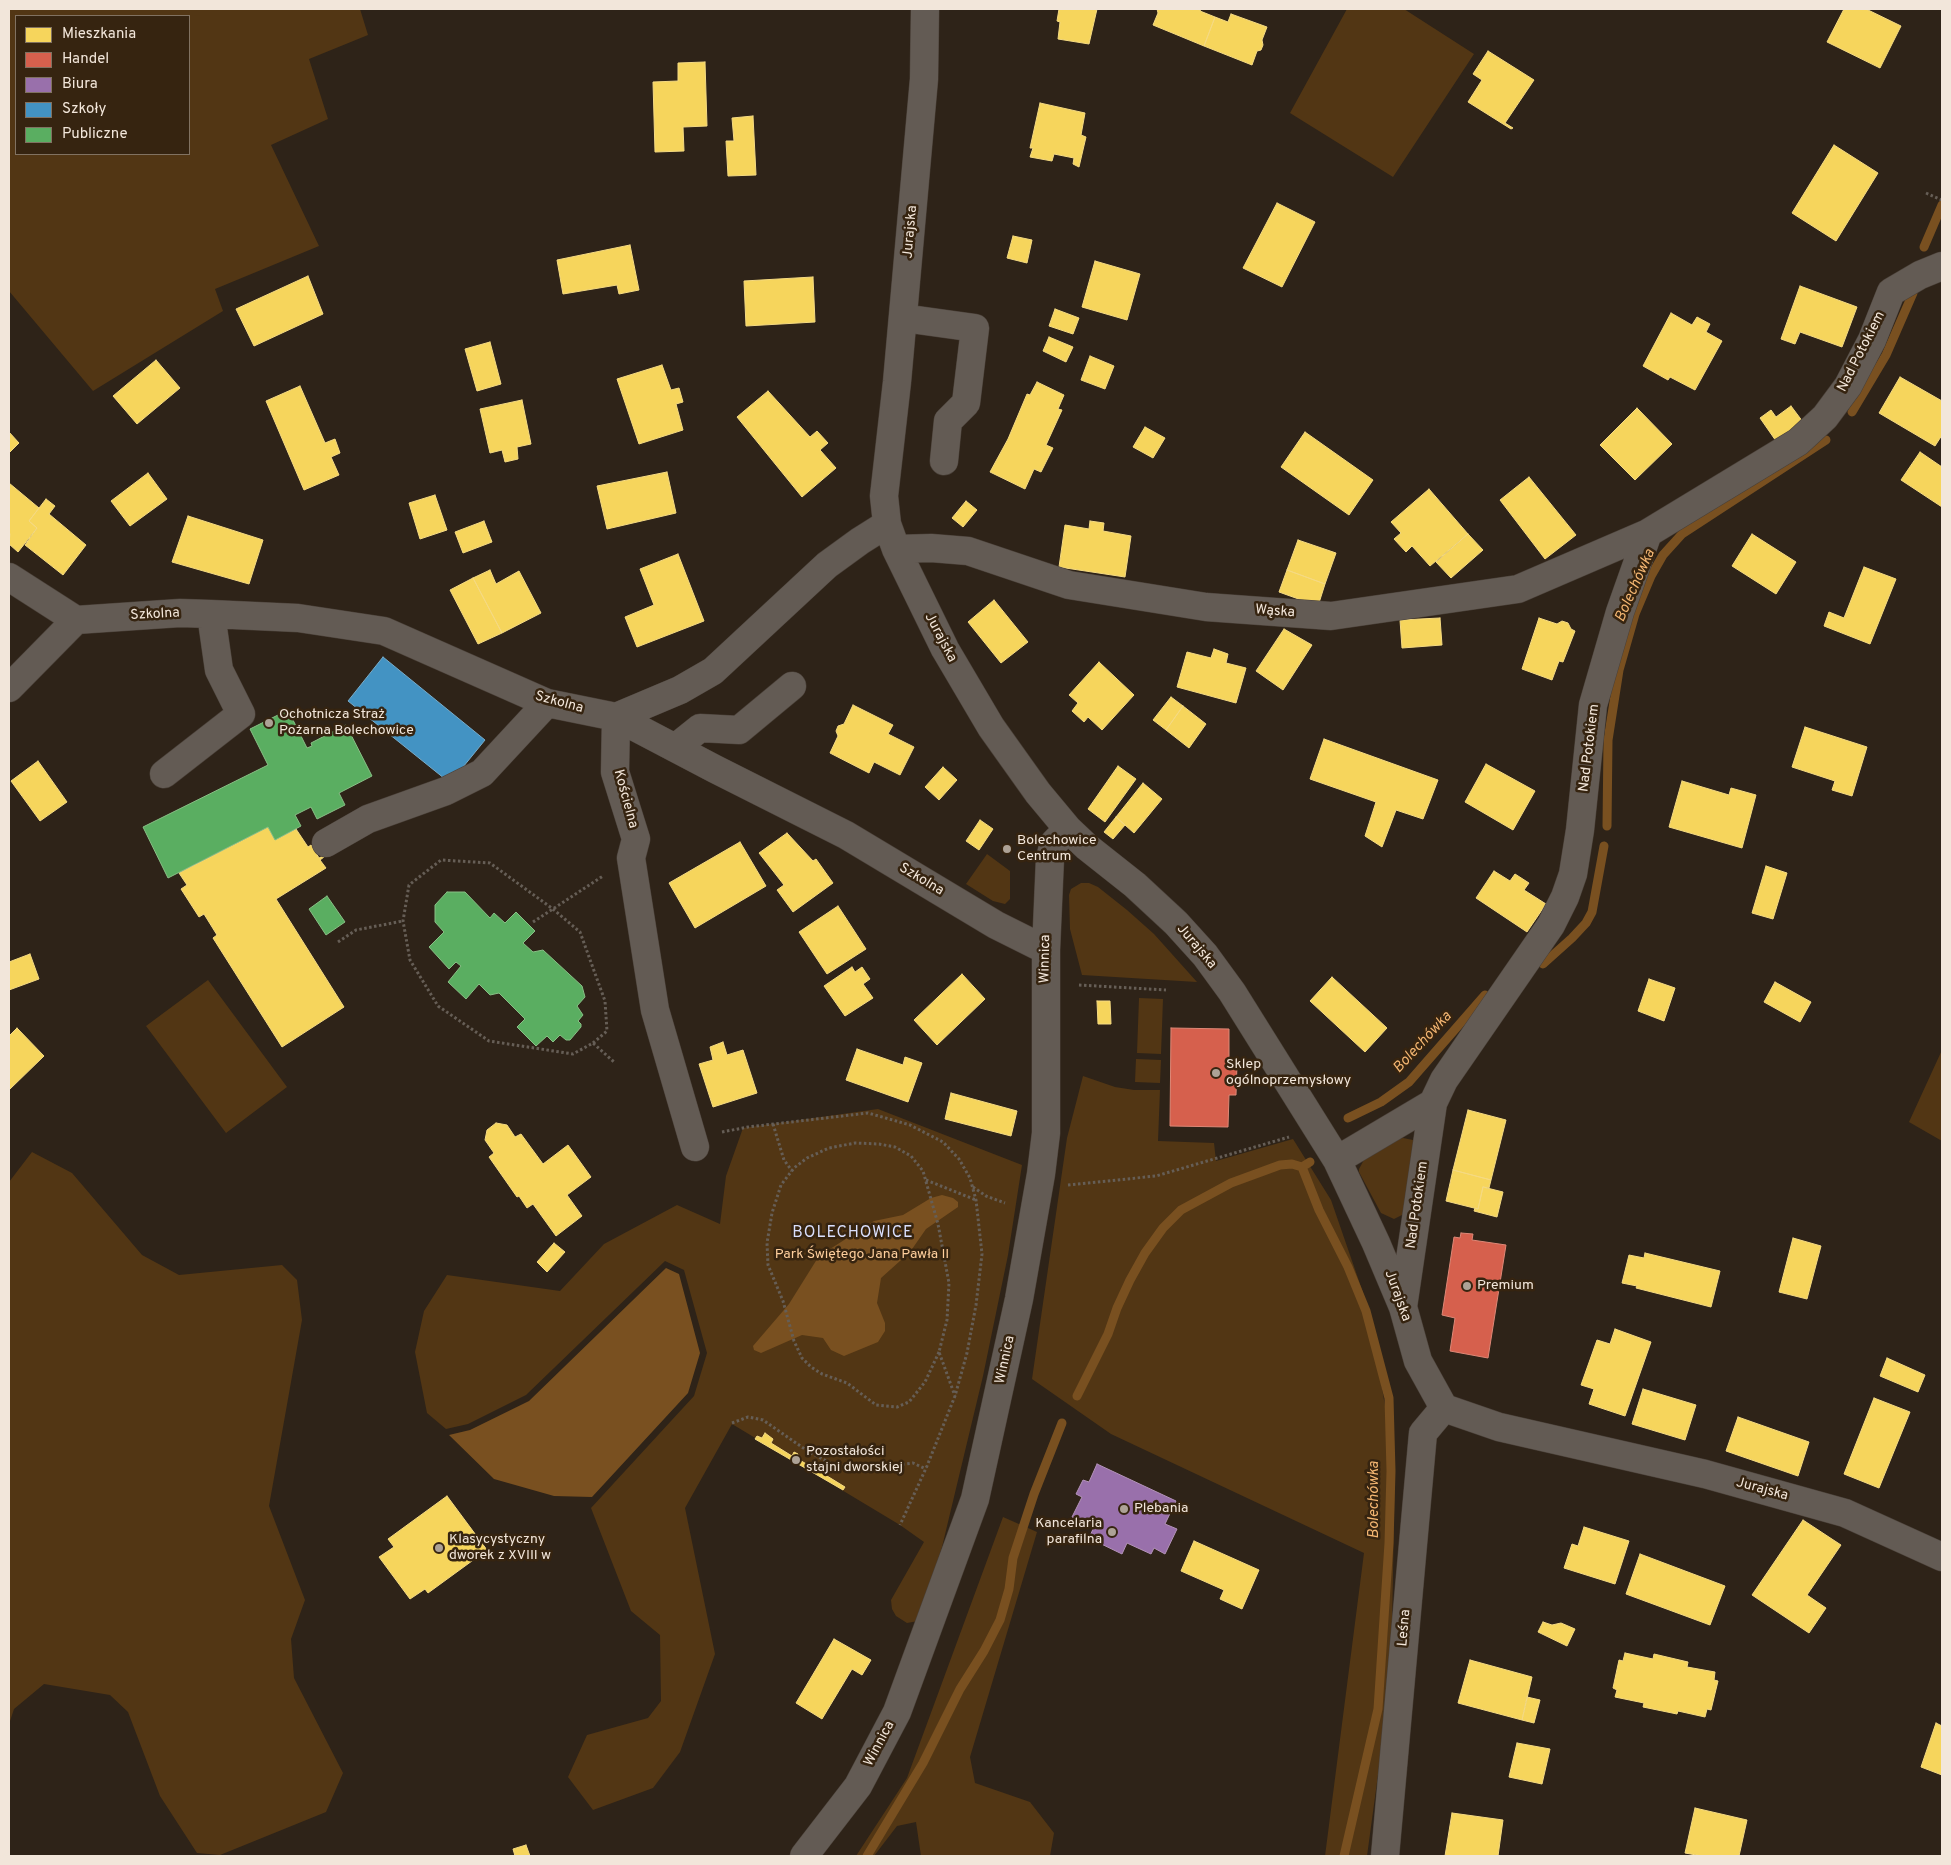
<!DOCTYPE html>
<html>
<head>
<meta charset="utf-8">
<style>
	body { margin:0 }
	#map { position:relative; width:1951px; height:1865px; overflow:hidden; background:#2e2318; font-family:Overpass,sans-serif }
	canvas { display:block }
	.frame { position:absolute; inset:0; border:10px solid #f2e6da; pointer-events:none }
	.legend { position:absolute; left:15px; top:15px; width:175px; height:140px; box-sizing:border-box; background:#362410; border:1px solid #817261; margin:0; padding:6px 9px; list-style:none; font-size:15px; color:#f2e6da }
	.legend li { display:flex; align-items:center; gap:10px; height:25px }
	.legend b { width:25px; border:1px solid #817261 }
</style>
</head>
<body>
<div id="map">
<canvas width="1951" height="1865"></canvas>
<div class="frame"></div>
<ul class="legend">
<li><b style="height:14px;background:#f6d55c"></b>Mieszkania</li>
<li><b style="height:14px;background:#d6604d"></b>Handel</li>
<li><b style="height:14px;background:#9970ab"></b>Biura</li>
<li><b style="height:14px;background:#4393c3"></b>Szkoły</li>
<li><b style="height:14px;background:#5aae61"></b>Publiczne</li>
</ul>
</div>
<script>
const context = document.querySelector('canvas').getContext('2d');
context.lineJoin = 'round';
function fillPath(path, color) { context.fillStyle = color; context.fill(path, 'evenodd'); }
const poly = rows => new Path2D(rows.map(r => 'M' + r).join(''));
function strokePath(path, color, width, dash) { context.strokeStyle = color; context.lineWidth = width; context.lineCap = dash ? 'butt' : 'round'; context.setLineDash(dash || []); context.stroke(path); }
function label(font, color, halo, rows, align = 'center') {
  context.font = font + ' Overpass,sans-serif'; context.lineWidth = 5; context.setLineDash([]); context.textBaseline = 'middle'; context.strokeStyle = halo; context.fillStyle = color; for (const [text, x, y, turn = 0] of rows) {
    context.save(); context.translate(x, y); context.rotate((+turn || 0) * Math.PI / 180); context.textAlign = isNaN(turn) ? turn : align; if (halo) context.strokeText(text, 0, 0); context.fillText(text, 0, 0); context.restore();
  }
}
fillPath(poly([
	[9,9,360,9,368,35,309,59,328,119,271,145,319,246,215,289,223,311,93,391,9,291],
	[16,16,189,16,189,154,16,154],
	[1347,9,1404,9,1474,54,1393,177,1290,113],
	[987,854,1010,871,1010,899,1005,904,993,901,966,884],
	[1081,883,1089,883,1098,887,1127,910,1154,934,1197,982,1082,975,1070,929,1069,895,1071,889],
	[208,980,287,1087,226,1133,146,1026],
	[1139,998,1163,999,1161,1054,1137,1053],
	[1942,1050,1942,1141,1909,1122],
	[1136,1059,1161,1060,1160,1083,1135,1082],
	[1083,1076,1115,1087,1134,1090,1160,1090,1158,1141,1214,1143,1216,1161,1293,1139,1331,1200,1369,1310,1395,1466,1391,1679,1367,1856,1325,1856,1364,1553,1111,1434,1032,1379,1067,1138],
	[878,1109,1022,1165,1008,1255,983,1376,942,1547,918,1621,907,1623,896,1616,892,1609,891,1600,924,1542,900,1525,732,1424,685,1508,715,1654,680,1752,653,1788,593,1810,568,1777,587,1735,648,1718,661,1701,660,1635,631,1611,591,1508,694,1396,707,1353,684,1270,665,1261,526,1395,468,1424,446,1429,427,1413,415,1352,424,1311,447,1275,560,1291,604,1244,677,1205,720,1224,726,1176,743,1128],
	[1403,1138,1413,1140,1418,1144,1406,1213,1394,1219,1381,1213,1359,1172,1359,1169,1365,1158,1395,1140],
	[32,1152,72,1173,142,1255,179,1275,282,1265,297,1280,302,1320,269,1506,305,1600,291,1639,294,1678,343,1773,326,1812,220,1855,197,1853,160,1796,128,1712,110,1695,44,1684,14,1709,9,1724,9,1182],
	[1003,1517,1037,1532,970,1757,975,1783,1030,1802,1054,1833,1050,1856,921,1856,916,1822,897,1826,874,1856,856,1856,907,1778]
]), '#523614');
fillPath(poly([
	[942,1195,953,1198,958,1202,958,1207,926,1229,910,1252,881,1278,877,1303,885,1323,885,1331,878,1342,844,1356,831,1350,823,1338,802,1335,761,1353,754,1350,753,1346,789,1304,819,1256,874,1221,903,1215,931,1198],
	[666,1268,679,1274,700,1353,688,1393,592,1497,554,1496,494,1479,449,1435,470,1430,529,1401]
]), '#795020');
const homes = poly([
	[1059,9,1097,9,1089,44,1058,39,1060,22,1057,21,1059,9],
	[1157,9,1201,9,1200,11,1215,17,1204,46,1153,25,1158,13,1157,9],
	[1844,9,1866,9,1901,26,1880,68,1827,42,1844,9],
	[1231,14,1267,27,1262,40,1263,45,1261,50,1257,51,1252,65,1204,46,1215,17,1228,22,1231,14],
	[1488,51,1534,80,1505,123,1513,128,1511,129,1468,102,1482,80,1473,74,1488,51],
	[705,62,707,126,683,127,684,151,655,152,653,82,678,81,678,63,705,62],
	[1040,103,1085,113,1081,135,1086,137,1079,167,1073,164,1074,158,1054,154,1052,161,1030,157,1033,148,1030,148,1040,103],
	[753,116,756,175,728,176,726,141,734,141,732,118,753,116],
	[1834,145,1878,173,1836,241,1792,213,1834,145],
	[1277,203,1315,222,1282,287,1243,268,1277,203],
	[1013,236,1032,240,1027,263,1007,258,1013,236],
	[630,245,639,290,619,294,617,285,563,294,557,260,630,245],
	[1095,261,1140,274,1127,320,1082,307,1095,261],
	[308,276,323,314,254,346,236,309,308,276],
	[813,277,815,322,746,326,744,281,813,277],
	[1800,286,1857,307,1842,347,1800,332,1795,344,1781,339,1800,286],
	[1055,309,1079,318,1073,334,1049,326,1055,309],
	[1671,313,1692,325,1697,317,1710,324,1706,332,1722,341,1695,390,1670,377,1668,380,1643,366,1671,313],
	[1049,337,1073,347,1066,362,1043,351,1049,337],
	[490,342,501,384,477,391,465,349,490,342],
	[1090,356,1114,366,1105,389,1081,380,1090,356],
	[156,360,180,388,137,424,113,396,156,360],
	[662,365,671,390,679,388,683,402,676,404,683,430,639,444,617,379,662,365],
	[1900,377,1942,401,1942,435,1935,446,1879,413,1900,377],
	[1037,382,1064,395,1058,409,1062,410,1046,445,1053,448,1041,472,1034,469,1025,489,990,472,1008,439,1027,394,1030,395,1037,382],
	[300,386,325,443,335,439,340,453,331,457,339,475,304,490,266,401,300,386],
	[768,391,810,437,817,431,828,443,820,450,836,468,802,497,737,417,768,391],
	[522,400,531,444,517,447,518,459,505,462,502,450,490,453,480,409,522,400],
	[1791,406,1803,422,1776,441,1760,418,1771,410,1776,417,1791,406],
	[1637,408,1672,444,1635,480,1600,445,1637,408],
	[1145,427,1165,438,1153,458,1133,447,1145,427],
	[9,432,19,443,9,453,9,432],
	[1305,432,1373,480,1349,515,1281,467,1305,432],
	[1920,452,1942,467,1942,507,1901,480,1920,452],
	[667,472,676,513,607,529,597,486,667,472],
	[148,473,167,499,130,526,111,501,148,473],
	[1529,477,1576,535,1545,559,1500,500,1529,477],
	[9,483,39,508,29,521,37,528,18,552,9,544,10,534,9,532,9,483],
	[1429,489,1468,534,1430,566,1412,546,1406,552,1394,539,1401,533,1391,522,1429,489],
	[435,495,447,530,420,539,409,503,435,495],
	[46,499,55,506,49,514,86,545,63,575,25,545,37,528,29,521,46,499],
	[966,501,977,510,963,527,952,518,966,501],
	[188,516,263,540,249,584,172,562,188,516],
	[484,521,492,542,463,553,455,532,484,521],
	[1090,521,1104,523,1103,531,1131,536,1125,577,1059,567,1065,525,1089,529,1090,521],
	[1468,534,1483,550,1451,578,1436,562,1468,534],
	[1752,534,1796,562,1776,594,1732,566,1752,534],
	[1298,540,1336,553,1325,584,1287,570,1298,540],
	[678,554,704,621,637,647,625,617,654,605,640,569,678,554],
	[1864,567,1896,579,1870,644,1824,626,1829,612,1844,618,1864,567],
	[490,570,496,584,519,571,541,613,502,633,473,578,490,570],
	[1287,570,1325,584,1318,606,1279,592,1287,570],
	[473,578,502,633,478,644,450,590,473,578],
	[994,600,1028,642,1001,663,968,622,994,600],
	[1440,618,1442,645,1402,648,1400,620,1440,618],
	[1539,618,1557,624,1562,621,1568,623,1571,629,1575,631,1563,662,1559,661,1552,680,1522,669,1539,618],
	[1284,629,1312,645,1283,690,1256,671,1284,629],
	[1214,649,1228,654,1226,663,1246,668,1236,703,1177,687,1187,652,1211,658,1214,649],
	[1099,662,1134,695,1102,730,1088,717,1084,722,1072,711,1078,703,1069,695,1099,662],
	[1171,697,1183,706,1166,730,1153,720,1171,697],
	[853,705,893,725,888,734,914,747,900,775,874,762,869,773,830,753,838,736,836,731,838,726,844,724,853,705],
	[1183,706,1206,724,1189,748,1166,730,1183,706],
	[1805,727,1867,747,1852,796,1832,790,1835,781,1792,767,1805,727],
	[1324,739,1438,780,1423,819,1396,810,1382,847,1365,836,1376,802,1310,779,1324,739],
	[38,761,67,802,40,821,11,781,38,761],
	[1486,764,1535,791,1513,830,1465,802,1486,764],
	[1118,766,1136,779,1105,822,1088,809,1118,766],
	[943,767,957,780,939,800,925,787,943,767],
	[1682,781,1729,795,1731,788,1756,795,1742,848,1669,827,1682,781],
	[1143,783,1162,799,1134,833,1116,817,1143,783],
	[1116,817,1125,825,1113,839,1104,832,1116,817],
	[980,820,993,829,979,850,966,841,980,820],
	[268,827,275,840,296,829,308,847,311,845,315,850,319,849,315,851,319,858,323,856,324,857,320,860,326,868,276,899,344,1007,282,1047,213,938,217,935,204,914,199,917,181,889,187,885,179,873,268,827],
	[787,833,813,861,816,859,833,883,793,912,777,890,784,885,759,853,787,833],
	[740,842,766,886,695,928,669,883,740,842],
	[1766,866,1787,873,1773,919,1752,913,1766,866],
	[1494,871,1510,881,1515,874,1529,883,1524,890,1546,904,1527,932,1476,898,1494,871],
	[838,906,866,949,827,974,799,932,838,906],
	[30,954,39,979,9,990,9,962,30,954],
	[852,967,855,972,862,967,870,979,863,984,873,998,845,1016,824,986,852,967],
	[962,974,985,999,937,1045,914,1020,962,974],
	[1332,977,1387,1028,1365,1052,1310,1001,1332,977],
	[1649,979,1675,988,1664,1021,1638,1011,1649,979],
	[1775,982,1811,1002,1800,1022,1764,1002,1775,982],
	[1097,1001,1110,1001,1111,1024,1098,1024,1097,1001],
	[17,1028,44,1056,9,1090,9,1036,17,1028],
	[723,1042,727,1055,743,1050,757,1093,713,1107,699,1064,713,1060,710,1047,723,1042],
	[857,1049,903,1065,905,1057,922,1063,908,1102,846,1080,857,1049],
	[951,1093,1017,1111,1011,1136,945,1119,951,1093],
	[1468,1110,1506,1120,1491,1180,1453,1170,1468,1110],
	[496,1123,507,1125,515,1137,521,1134,543,1164,568,1145,591,1177,567,1195,582,1216,556,1236,533,1204,527,1208,519,1196,517,1197,489,1157,494,1153,485,1140,487,1130,496,1123],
	[1453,1170,1491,1180,1489,1188,1483,1187,1478,1209,1446,1201,1453,1170],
	[1483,1187,1503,1192,1497,1217,1474,1211,1475,1208,1478,1209,1483,1187],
	[1793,1238,1821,1246,1807,1299,1779,1292,1793,1238],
	[554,1243,565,1252,547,1272,537,1262,554,1243],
	[1645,1253,1720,1271,1711,1307,1636,1288,1637,1286,1622,1283,1629,1255,1644,1258,1645,1253],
	[1615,1329,1651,1342,1625,1416,1589,1404,1594,1389,1581,1385,1597,1340,1610,1344,1615,1329],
	[1887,1358,1925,1375,1918,1392,1880,1376,1887,1358],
	[1643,1389,1696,1405,1685,1440,1632,1424,1643,1389],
	[1874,1398,1910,1412,1879,1488,1844,1474,1874,1398],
	[1738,1417,1809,1442,1798,1476,1726,1451,1738,1417],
	[765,1433,773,1439,771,1443,792,1456,794,1452,798,1454,796,1458,810,1466,812,1462,816,1465,814,1468,845,1487,843,1490,755,1439,757,1436,762,1438,765,1433],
	[447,1496,487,1550,428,1593,425,1589,410,1599,379,1557,394,1547,388,1539,447,1496],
	[1803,1520,1841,1545,1807,1595,1826,1608,1809,1633,1752,1595,1803,1520],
	[1584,1527,1629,1541,1615,1584,1564,1568,1572,1544,1578,1546,1584,1527],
	[1194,1541,1259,1570,1242,1609,1220,1599,1224,1590,1181,1571,1194,1541],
	[1640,1554,1725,1586,1710,1625,1626,1594,1640,1554],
	[1543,1622,1552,1625,1561,1623,1575,1629,1567,1646,1538,1632,1543,1622],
	[834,1639,871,1660,862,1675,852,1669,822,1719,796,1703,834,1639],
	[1625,1653,1653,1659,1654,1654,1688,1662,1687,1667,1715,1672,1714,1680,1718,1681,1711,1710,1707,1709,1705,1717,1678,1711,1677,1714,1643,1707,1644,1703,1615,1697,1617,1690,1613,1688,1619,1660,1623,1661,1625,1653],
	[1470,1660,1532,1677,1522,1720,1458,1703,1470,1660],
	[1527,1697,1540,1700,1534,1723,1522,1720,1527,1697],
	[1936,1723,1942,1726,1942,1775,1921,1767,1936,1723],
	[1517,1743,1550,1749,1542,1784,1509,1777,1517,1743],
	[1695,1808,1747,1820,1739,1856,1702,1856,1685,1853,1695,1808],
	[1452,1813,1503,1820,1498,1856,1445,1856,1452,1813],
	[526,1845,530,1856,515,1856,513,1849,526,1845]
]);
fillPath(homes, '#f6d55c');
strokePath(homes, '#f5da82', 1);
const shops = poly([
	[1171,1028,1229,1029,1229,1064,1237,1064,1236,1095,1229,1095,1228,1127,1170,1126,1171,1028],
	[1461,1233,1473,1234,1472,1240,1506,1245,1488,1358,1450,1351,1455,1318,1442,1315,1454,1237,1460,1238,1461,1233]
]);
fillPath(shops, '#d6604d');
strokePath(shops, '#de8877', 1);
const offices = poly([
	[1097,1464,1176,1501,1165,1524,1177,1529,1165,1554,1154,1548,1151,1554,1127,1543,1122,1554,1089,1538,1094,1527,1072,1517,1082,1497,1076,1494,1083,1480,1089,1482,1097,1464]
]);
fillPath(offices, '#9970ab');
strokePath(offices, '#b493b9', 1);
const schools = poly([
	[383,657,485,740,450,783,348,701,383,657]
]);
fillPath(schools, '#4393c3');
strokePath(schools, '#78acca', 1);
const public = poly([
	[288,710,307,748,312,746,311,743,346,725,372,776,339,793,345,805,317,819,311,807,295,815,301,826,275,840,268,827,168,878,143,827,268,765,250,729,288,710],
	[447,892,465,892,490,918,494,913,505,923,516,912,535,931,523,943,533,952,543,950,582,986,585,997,577,1006,583,1015,578,1021,581,1024,581,1027,570,1040,566,1040,560,1035,553,1042,547,1036,536,1046,517,1027,525,1019,499,993,490,995,479,984,466,999,448,982,461,966,456,962,449,969,429,947,444,932,435,922,435,905,447,892],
	[327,896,345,922,326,935,309,909,327,896]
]);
fillPath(public, '#5aae61');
strokePath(public, '#88bf85', 1);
strokePath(poly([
	[1924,247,1942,205],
	[1852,412,1886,355,1913,293],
	[1607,826,1608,740,1619,670,1635,614,1651,576,1663,555,1682,534,1826,440],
	[1543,964,1572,938,1586,923,1592,912,1604,846],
	[1348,1118,1381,1102,1409,1082,1485,995],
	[1310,1162,1302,1167,1319,1210,1348,1267,1366,1311,1389,1398,1391,1471,1389,1543,1378,1709,1344,1856],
	[1077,1396,1108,1334,1117,1308,1130,1280,1145,1253,1163,1228,1181,1210,1231,1183,1280,1165,1292,1164,1302,1167],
	[867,1856,923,1763,960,1689,984,1651,1000,1620,1009,1589,1013,1558,1034,1494,1062,1423]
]), '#795020', 9);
const minor = poly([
	[925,9,924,79,897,382,884,496,887,524,896,549,945,649,991,727,1038,793,1068,829,1087,847,1135,885,1176,923,1205,955,1232,992,1337,1160,1376,1243,1403,1307,1418,1361,1444,1408,1499,1427,1705,1474,1845,1513,1942,1557],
	[903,318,975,328,966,403,948,421,944,461],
	[896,549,931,548,968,551,1069,585,1206,607,1331,616,1518,589,1648,533],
	[9,577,76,620,180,613,211,614,298,618,384,631,547,703,616,717,715,769,846,835,996,925,1046,950],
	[9,688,76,620],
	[616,717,615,772,636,839,631,858,655,1010,695,1147],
	[616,717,680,690,713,671,827,565,860,541,887,524],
	[675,748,700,728,739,730,792,686],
	[164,774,241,714,219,670,211,614],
	[326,843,368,819,446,791,482,773,547,703],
	[1337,1160,1433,1103,1444,1080,1551,925,1565,897,1573,874,1580,830,1593,705,1620,612,1648,533,1798,442,1825,417,1848,386,1872,340,1891,292,1920,275,1942,266],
	[1403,1307,1433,1103],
	[804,1856,858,1786,897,1712,975,1499,1019,1299,1041,1174,1046,1133,1046,950,1050,858,1054,843,1068,829],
	[1385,1856,1423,1433,1444,1408]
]);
strokePath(minor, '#4a4038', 29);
strokePath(poly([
	[1926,193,1942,200],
	[533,922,603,876],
	[338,942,356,930,403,921],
	[1079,985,1166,990],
	[593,1043,607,1031,605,1001,580,932,553,909,490,863,441,860,409,885,403,921,410,960,438,1006,489,1041,573,1054,593,1043,614,1062],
	[773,1124,784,1160,792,1171],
	[722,1132,748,1127,868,1113,910,1125,943,1142,959,1159,970,1178,976,1200,982,1254,976,1305,967,1353,955,1396,927,1466,900,1525],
	[926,1180,976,1200],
	[1068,1185,1156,1176,1289,1137],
	[973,1187,986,1196,1005,1203],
	[939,1352,925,1382,909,1402,897,1407,876,1405,847,1383,822,1374,811,1367,802,1358,794,1341,783,1301,768,1265,767,1243,772,1213,781,1185,794,1168,807,1158,829,1148,855,1143,879,1144,895,1147,911,1156,923,1171,938,1224,949,1283,947,1320,939,1352,955,1396],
	[732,1423,748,1417,763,1420,809,1452,832,1464,853,1467,880,1467,913,1463,926,1469]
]), '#665e56', 3, [2.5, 2.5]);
strokePath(minor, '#635b54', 28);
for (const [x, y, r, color] of [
	[269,723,5,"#ada296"],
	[1007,849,5,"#ada296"],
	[1216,1073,5,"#ada296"],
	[1467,1286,5,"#ada296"],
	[796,1460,5,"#ada296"],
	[1124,1509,5,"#ada296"],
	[1112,1532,5,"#ada296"],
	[439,1548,5,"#ada296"]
]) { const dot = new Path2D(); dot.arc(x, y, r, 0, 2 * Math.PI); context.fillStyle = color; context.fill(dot); strokePath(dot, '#362410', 2); }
label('14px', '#f2e6da', '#362410', [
	["Jurajska",911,232,-85],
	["Nad Potokiem",1862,352,-63],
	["Wąska",1275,612,4],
	["Szkolna",155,615,-3],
	["Jurajska",940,638,62],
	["Szkolna",559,703,15],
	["Nad Potokiem",1590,748,-83],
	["Kościelna",625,799,75],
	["Szkolna",921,880,31],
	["Jurajska",1196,947,50],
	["Winnica",1046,959,-89],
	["Nad Potokiem",1418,1205,-82],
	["Jurajska",1397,1296,70],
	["Winnica",1006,1360,-78],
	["Jurajska",1762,1490,15],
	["Leśna",1405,1628,-85],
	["Winnica",880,1744,-62]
]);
label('14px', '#f2e6da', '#362410', [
	["Ochotnicza Straż",279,715],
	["Pożarna Bolechowice",279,731],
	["Bolechowice",1017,841],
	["Centrum",1017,857],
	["Sklep",1226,1065],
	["ogólnoprzemysłowy",1226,1081],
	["Premium",1477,1286],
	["Pozostałości",806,1452],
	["stajni dworskiej",806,1468],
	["Plebania",1134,1509],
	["Kancelaria",1102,1524,"right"],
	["parafilna",1102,1540,"right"],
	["Klasycystyczny",449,1540],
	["dworek z XVIII w",449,1556]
], 'left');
label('14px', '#fece9c', '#362410', [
	["Park Świętego Jana Pawła II",862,1255]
]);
label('italic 15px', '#f4b672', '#362410', [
	["Bolechówka",1636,586,-66],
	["Bolechówka",1423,1043,-47],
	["Bolechówka",1375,1500,-90]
]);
context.letterSpacing = '1px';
label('16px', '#dadffc', '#362410', [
	["BOLECHOWICE",853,1234]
]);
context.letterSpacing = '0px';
</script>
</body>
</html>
